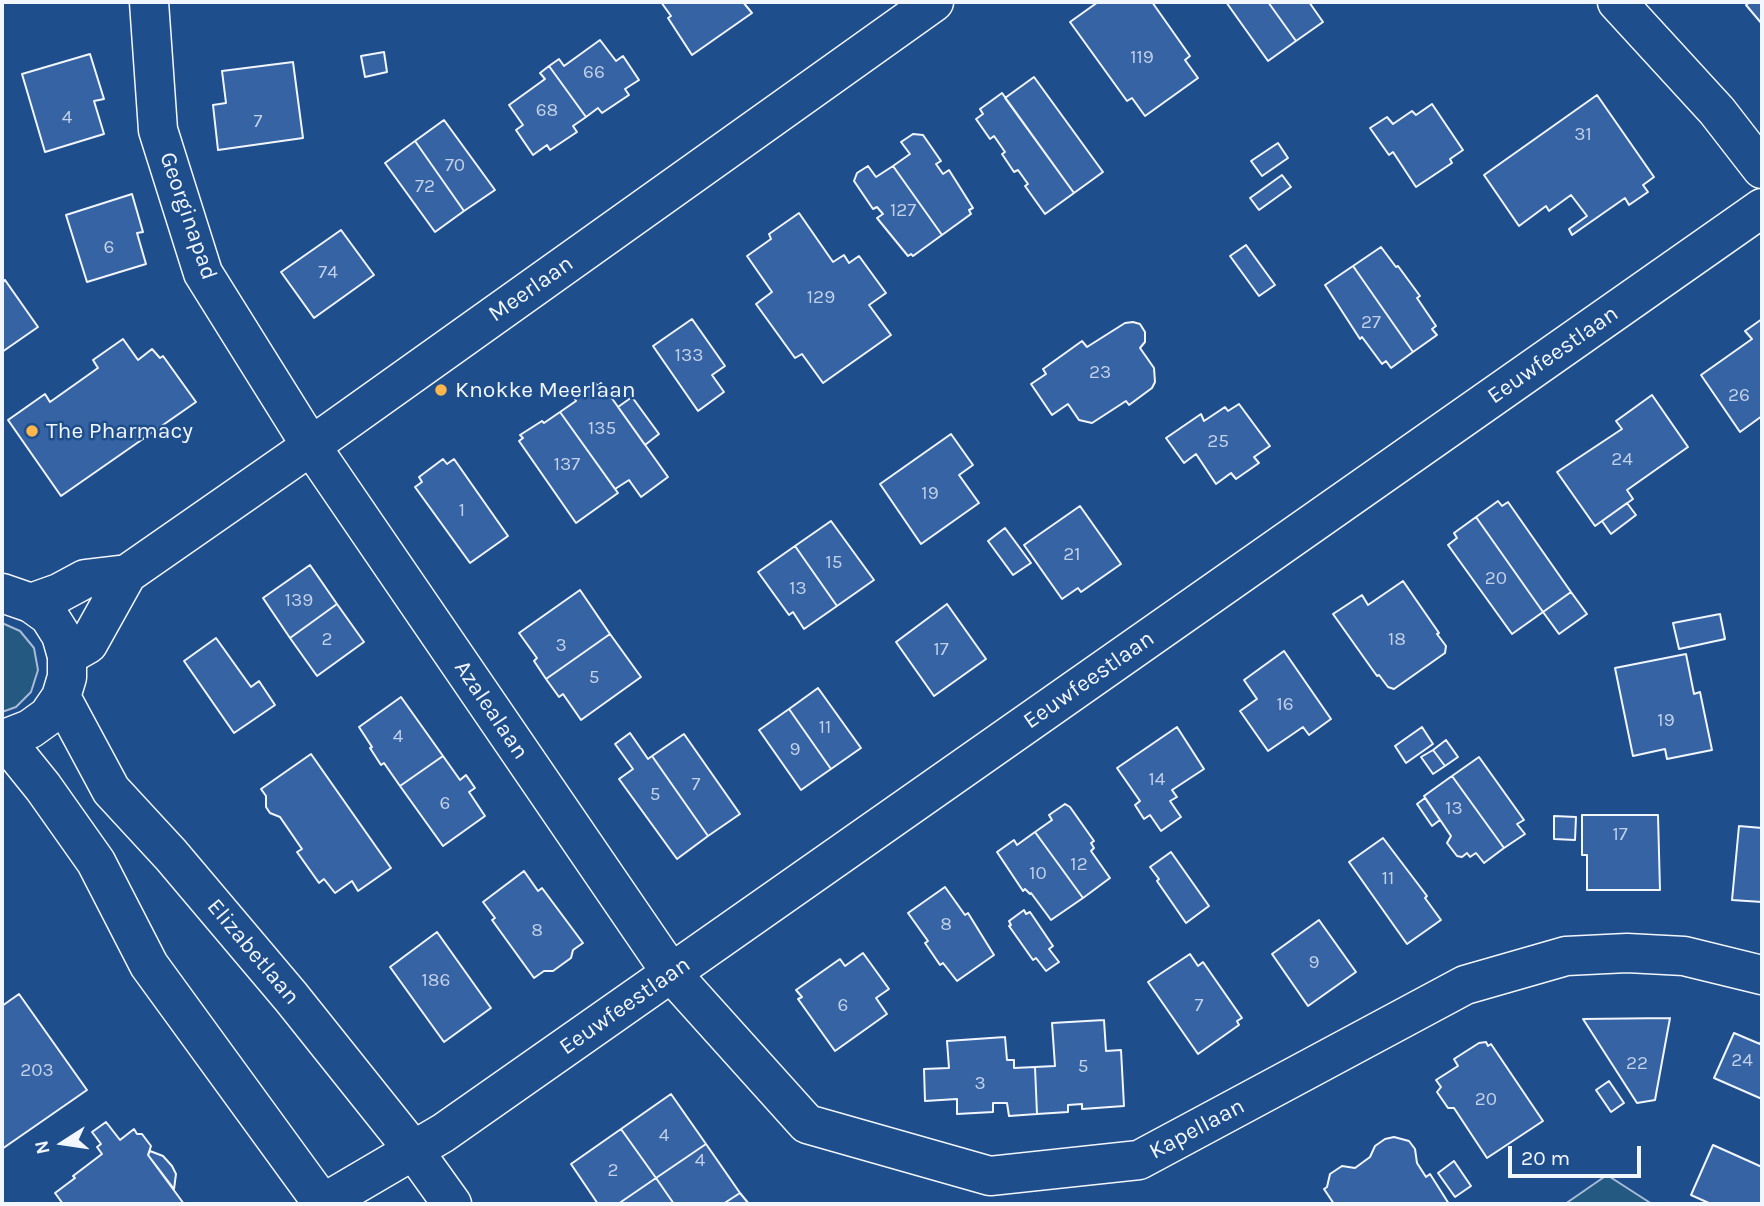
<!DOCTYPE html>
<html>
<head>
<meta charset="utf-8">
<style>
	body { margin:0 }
	#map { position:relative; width:1764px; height:1206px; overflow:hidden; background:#1f4e8c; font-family:Karla,sans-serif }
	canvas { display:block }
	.frame { position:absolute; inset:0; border:4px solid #f2f6ff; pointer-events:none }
	.north { position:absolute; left:28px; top:1108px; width:70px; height:70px; -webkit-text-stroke:5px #1f4e8c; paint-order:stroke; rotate:258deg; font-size:19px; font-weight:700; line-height:28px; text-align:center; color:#f2f6ff }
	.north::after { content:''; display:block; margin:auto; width:24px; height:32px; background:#f2f6ff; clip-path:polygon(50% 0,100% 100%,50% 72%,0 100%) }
	.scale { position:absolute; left:1508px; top:1146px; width:133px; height:32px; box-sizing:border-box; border:4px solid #f2f6ff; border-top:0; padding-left:9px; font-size:21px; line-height:24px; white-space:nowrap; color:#f2f6ff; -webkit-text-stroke:5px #1f4e8c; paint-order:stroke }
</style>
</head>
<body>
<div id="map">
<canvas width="1764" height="1206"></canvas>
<div class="frame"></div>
<div class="north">N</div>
<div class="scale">20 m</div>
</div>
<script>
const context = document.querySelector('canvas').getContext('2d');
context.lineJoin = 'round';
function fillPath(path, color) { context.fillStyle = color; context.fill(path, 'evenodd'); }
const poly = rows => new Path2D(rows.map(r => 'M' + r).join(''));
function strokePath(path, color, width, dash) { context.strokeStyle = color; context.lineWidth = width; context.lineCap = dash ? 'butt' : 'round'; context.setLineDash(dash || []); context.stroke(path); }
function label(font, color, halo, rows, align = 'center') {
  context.font = font + ' Karla,sans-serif'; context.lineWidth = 5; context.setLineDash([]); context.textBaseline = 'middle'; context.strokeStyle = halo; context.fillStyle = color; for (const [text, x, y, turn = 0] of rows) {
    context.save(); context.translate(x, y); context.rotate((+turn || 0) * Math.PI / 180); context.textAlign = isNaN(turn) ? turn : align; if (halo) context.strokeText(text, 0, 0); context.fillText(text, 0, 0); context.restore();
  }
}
const green = poly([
	[2,623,20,631,34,648,38,670,31,692,16,707,2,712,2,623],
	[1607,1175,1652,1204,1565,1204,1607,1175]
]);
fillPath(green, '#245a82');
strokePath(green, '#a8bbd7', 2);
const building = poly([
	[661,2,743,2,752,13,692,55,668,18,671,16,661,2],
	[1098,2,1152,2,1190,56,1185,60,1198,78,1145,116,1132,98,1127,101,1070,22,1098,2],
	[1226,2,1268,2,1296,41,1268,61,1226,2],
	[1268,2,1309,2,1323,22,1296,41,1268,2],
	[1750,2,1762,2,1762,24,1746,5,1750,2],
	[600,40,616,61,623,56,639,80,625,89,629,95,602,113,598,108,586,117,549,66,559,59,564,66,600,40],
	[384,52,387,72,365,77,361,56,384,52],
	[90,54,104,99,94,101,104,134,45,152,22,74,90,54],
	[293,62,303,138,218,150,213,105,226,103,222,71,293,62],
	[549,66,586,117,573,126,577,132,550,150,547,145,533,155,516,130,523,125,509,105,545,79,540,73,549,66],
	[1034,77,1103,172,1074,193,1005,98,1034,77],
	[1002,93,1074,193,1045,214,1025,186,1028,184,1018,170,1014,172,1002,154,1005,152,994,136,990,139,976,119,983,114,980,109,1002,93],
	[1597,95,1654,177,1643,185,1648,192,1629,205,1625,198,1572,235,1569,229,1587,216,1571,195,1549,211,1546,206,1519,226,1484,175,1597,95],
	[1432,104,1463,150,1450,159,1452,163,1416,187,1393,152,1389,155,1370,128,1387,117,1393,124,1412,111,1416,115,1432,104],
	[444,120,495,190,464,211,415,141,444,120],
	[913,134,923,135,941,161,936,164,943,174,949,170,973,208,969,210,971,214,942,235,893,166,910,154,901,142,913,134],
	[415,141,464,211,435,232,385,163,415,141],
	[1278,143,1288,158,1262,176,1251,161,1278,143],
	[868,166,876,177,893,166,942,235,913,256,911,254,908,256,877,218,883,214,877,207,873,209,854,181,857,173,868,166],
	[1282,175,1291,187,1259,210,1250,198,1282,175],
	[132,194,143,232,137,233,146,264,87,282,66,215,132,194],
	[799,213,833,262,844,255,849,263,859,256,886,293,869,305,891,335,823,383,802,354,795,358,756,304,772,292,747,256,771,239,769,234,799,213],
	[341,230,374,275,314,318,281,272,341,230],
	[1246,245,1275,285,1259,296,1230,256,1246,245],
	[1381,247,1396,267,1398,266,1420,296,1417,298,1436,326,1432,329,1437,335,1413,352,1353,266,1381,247],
	[1353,266,1413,352,1391,368,1386,361,1382,364,1362,337,1360,339,1325,285,1353,266],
	[5,280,38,327,2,352,2,283,5,280],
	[692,319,725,366,712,375,724,392,698,411,653,346,692,319],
	[1762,319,1762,416,1740,432,1701,375,1752,339,1745,331,1762,319],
	[1133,322,1140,324,1145,332,1145,342,1140,348,1154,368,1155,382,1152,388,1129,405,1126,401,1092,423,1079,420,1068,404,1052,415,1031,384,1046,374,1043,369,1082,341,1087,347,1125,323,1133,322],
	[123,339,138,360,152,349,160,358,163,356,196,402,61,496,8,420,45,394,50,402,98,368,93,360,123,339],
	[595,383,598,386,601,383,668,477,641,497,629,480,615,489,560,412,576,401,574,397,595,383],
	[1652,395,1688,447,1627,490,1633,499,1595,526,1557,472,1622,429,1616,421,1652,395],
	[632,397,659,434,645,445,618,407,632,397],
	[1239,404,1270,446,1254,457,1259,463,1236,479,1231,473,1216,484,1196,454,1184,463,1166,438,1201,414,1204,421,1225,407,1228,411,1239,404],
	[560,412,618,493,576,523,519,441,523,438,520,435,542,421,544,423,560,412],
	[951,434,973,465,959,475,979,503,921,544,880,484,951,434],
	[443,459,447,464,454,459,508,536,470,563,415,487,422,482,419,477,443,459],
	[1498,501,1502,506,1508,502,1571,592,1543,612,1476,517,1498,501],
	[1627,503,1636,515,1611,534,1602,521,1627,503],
	[1080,506,1121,564,1081,592,1078,588,1062,599,1024,545,1080,506],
	[1476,517,1543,612,1512,634,1448,545,1457,538,1454,533,1476,517],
	[831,521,874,580,837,606,795,546,831,521],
	[1005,528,1031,563,1013,575,988,541,1005,528],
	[795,546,837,606,804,629,793,612,789,615,758,572,795,546],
	[310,565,337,604,290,638,263,598,310,565],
	[1403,581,1439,633,1437,634,1446,646,1445,653,1394,689,1388,687,1379,675,1377,676,1333,614,1362,595,1368,605,1403,581],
	[580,590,610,634,546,679,534,661,537,658,519,633,580,590],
	[1571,592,1587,614,1559,634,1543,612,1571,592],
	[337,604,364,642,317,676,290,638,337,604],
	[947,604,986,659,934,696,896,642,947,604],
	[1720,614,1725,639,1679,649,1673,623,1720,614],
	[610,634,641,677,581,720,563,694,559,697,546,679,610,634],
	[216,638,251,687,259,681,275,705,234,733,184,661,216,638],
	[1284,651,1331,719,1309,735,1303,727,1268,751,1240,711,1257,699,1244,680,1284,651],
	[1686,654,1694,694,1700,692,1712,750,1667,759,1665,749,1633,756,1615,668,1686,654],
	[818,688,861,748,831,769,789,709,818,688],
	[401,697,443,756,400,786,384,763,381,765,370,748,372,747,359,727,401,697],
	[789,709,831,769,801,790,759,730,789,709],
	[1177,727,1204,769,1172,790,1177,797,1170,801,1181,817,1161,831,1150,815,1144,819,1135,805,1140,801,1117,768,1177,727],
	[1422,727,1433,744,1406,763,1395,746,1422,727],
	[630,733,648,759,652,756,708,836,677,859,619,779,633,769,615,744,630,733],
	[684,734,740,814,708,836,652,756,684,734],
	[1446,740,1458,757,1445,766,1433,750,1446,740],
	[1433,750,1445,766,1433,774,1421,757,1433,750],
	[311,754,391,868,358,891,352,881,335,893,324,879,319,883,297,852,302,849,280,817,270,813,266,807,266,796,261,789,311,754],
	[443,756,460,780,466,775,475,788,469,792,485,816,443,846,400,786,443,756],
	[1479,757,1524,820,1517,824,1525,834,1504,848,1452,776,1479,757],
	[1452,776,1504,848,1484,863,1476,853,1470,857,1467,853,1462,857,1457,856,1447,843,1451,836,1424,796,1452,776],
	[1425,798,1440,820,1432,826,1417,804,1425,798],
	[1065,804,1070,807,1094,841,1091,843,1094,848,1091,851,1110,878,1083,898,1035,832,1052,820,1049,815,1065,804],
	[1582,815,1658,815,1660,890,1587,890,1587,855,1582,855,1582,815],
	[1554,816,1576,817,1575,840,1554,839,1554,816],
	[1739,826,1762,828,1762,902,1732,900,1739,826],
	[1035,832,1083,898,1051,920,1031,893,1030,894,1025,889,1023,891,997,852,1014,840,1017,845,1035,832],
	[1383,838,1427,896,1425,898,1441,920,1407,944,1349,862,1383,838],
	[1171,852,1209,906,1186,923,1157,881,1159,879,1150,867,1171,852],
	[524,871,538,891,542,888,583,943,573,950,571,958,553,971,544,971,534,978,492,920,495,918,483,902,524,871],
	[945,887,965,915,968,913,994,955,957,981,943,963,940,965,925,943,928,941,908,913,945,887],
	[1024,910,1026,914,1030,912,1053,946,1049,949,1059,962,1046,971,1036,958,1033,960,1009,926,1011,925,1009,921,1024,910],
	[1319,920,1356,972,1308,1006,1272,954,1319,920],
	[437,932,491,1008,444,1042,390,967,437,932],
	[863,953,889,989,876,998,887,1014,835,1051,798,999,802,997,796,990,840,959,845,966,863,953],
	[1190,954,1198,966,1203,962,1242,1018,1237,1021,1239,1025,1198,1054,1148,982,1190,954],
	[19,994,87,1090,2,1149,2,1006,19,994],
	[1670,1018,1655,1100,1637,1103,1583,1019,1670,1018],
	[1104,1020,1106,1051,1121,1050,1124,1106,1082,1109,1082,1104,1068,1105,1068,1112,1037,1114,1035,1067,1055,1066,1052,1023,1104,1020],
	[1734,1033,1760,1044,1762,1038,1762,1099,1714,1078,1734,1033],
	[1005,1037,1007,1060,1014,1060,1014,1068,1035,1067,1037,1114,1009,1116,1007,1103,993,1103,993,1112,957,1114,957,1099,925,1101,924,1069,949,1068,947,1041,1005,1037],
	[1486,1042,1488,1046,1491,1044,1543,1121,1487,1158,1454,1108,1448,1108,1437,1092,1441,1087,1436,1080,1458,1066,1454,1059,1479,1043,1486,1042],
	[1609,1081,1624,1103,1611,1112,1596,1090,1609,1081],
	[671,1094,706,1144,656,1178,621,1129,671,1094],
	[106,1122,120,1140,134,1129,137,1134,142,1134,151,1146,148,1155,184,1204,63,1204,55,1193,75,1178,73,1176,102,1154,97,1147,101,1144,92,1132,106,1122],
	[621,1129,656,1178,618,1204,598,1204,571,1164,621,1129],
	[1394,1137,1409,1141,1415,1149,1417,1163,1426,1177,1430,1174,1449,1204,1334,1204,1324,1189,1327,1187,1330,1174,1342,1166,1355,1168,1370,1157,1375,1146,1385,1139,1394,1137],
	[706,1144,740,1193,723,1204,674,1204,656,1178,706,1144],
	[1713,1145,1762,1167,1762,1204,1711,1204,1691,1195,1713,1145],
	[150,1151,163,1156,172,1166,176,1174,174,1189,148,1155,150,1151],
	[1454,1161,1471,1186,1455,1197,1438,1173,1454,1161],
	[656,1178,674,1204,618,1204,656,1178],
	[740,1193,749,1204,723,1204,740,1193]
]);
fillPath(building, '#3563a3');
strokePath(building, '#f2f6ff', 2);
const minor = poly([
	[149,2,158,130,203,273,311,446,672,974,807,1124,990,1176,1139,1160,1465,985,1566,956,1627,953,1684,956,1762,975],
	[1617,2,1717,111,1762,169],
	[31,603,59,593,85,579,127,574,311,446,934,2],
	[67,656,88,644,127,574],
	[322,1204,443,1133,1762,208]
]);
const primary = poly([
	[2,593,31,603,49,616,61,635,67,656,67,677,61,697,48,716,30,729,2,740],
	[61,697,111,790,171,855,291,997,414,1151,452,1204],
	[5,740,43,787,96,862,149,965,323,1204]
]);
strokePath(minor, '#f2f6ff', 41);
strokePath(primary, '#f2f6ff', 41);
strokePath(minor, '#1f4e8c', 38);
strokePath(primary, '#1f4e8c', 38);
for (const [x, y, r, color] of [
	[441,390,7,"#ffb74d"],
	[32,431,7,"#ffb74d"]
]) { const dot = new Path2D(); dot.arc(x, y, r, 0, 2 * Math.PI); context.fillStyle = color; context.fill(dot); strokePath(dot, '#1f4e8c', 2.5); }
label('19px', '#c3d1e8', null, [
	["119",1142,58],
	["66",594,73],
	["68",547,111],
	["4",67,118],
	["7",258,122],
	["31",1583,135],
	["70",455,166],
	["72",425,187],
	["127",903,211],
	["6",109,248],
	["74",328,273],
	["129",821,298],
	["27",1371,323],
	["133",689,356],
	["23",1100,373],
	["26",1739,396],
	["135",602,429],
	["25",1218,442],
	["24",1622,460],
	["137",567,465],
	["19",930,494],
	["1",462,511],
	["21",1072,555],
	["15",834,563],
	["20",1496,579],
	["13",798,589],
	["139",299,601],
	["2",327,640],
	["18",1397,640],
	["3",561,646],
	["17",941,650],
	["5",594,678],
	["16",1285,705],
	["19",1666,721],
	["11",825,728],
	["4",398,737],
	["9",795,750],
	["14",1157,780],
	["7",696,785],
	["5",655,795],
	["6",445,804],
	["13",1454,809],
	["17",1620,835],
	["12",1079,865],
	["10",1038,874],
	["11",1388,879],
	["8",946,925],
	["8",537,931],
	["9",1314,963],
	["186",436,981],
	["6",843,1006],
	["7",1199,1006],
	["24",1742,1061],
	["22",1637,1064],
	["5",1083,1067],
	["203",37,1071],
	["3",980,1084],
	["20",1486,1100],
	["4",664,1136],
	["4",700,1161],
	["2",613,1171]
]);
label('23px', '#f2f6ff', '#1f4e8c', [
	["Georginapad",188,216,71],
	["Meerlaan",531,289,-35],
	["Eeuwfeestlaan",1553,355,-35],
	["Eeuwfeestlaan",1089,680,-35],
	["Azalealaan",491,710,56],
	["Elizabetlaan",253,952,50],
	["Eeuwfeestlaan",625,1006,-35],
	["Kapellaan",1197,1129,-28]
]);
label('23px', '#f2f6ff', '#1f4e8c', [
	["Knokke Meerlaan",455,390],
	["The Pharmacy",46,431]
], 'left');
</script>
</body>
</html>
